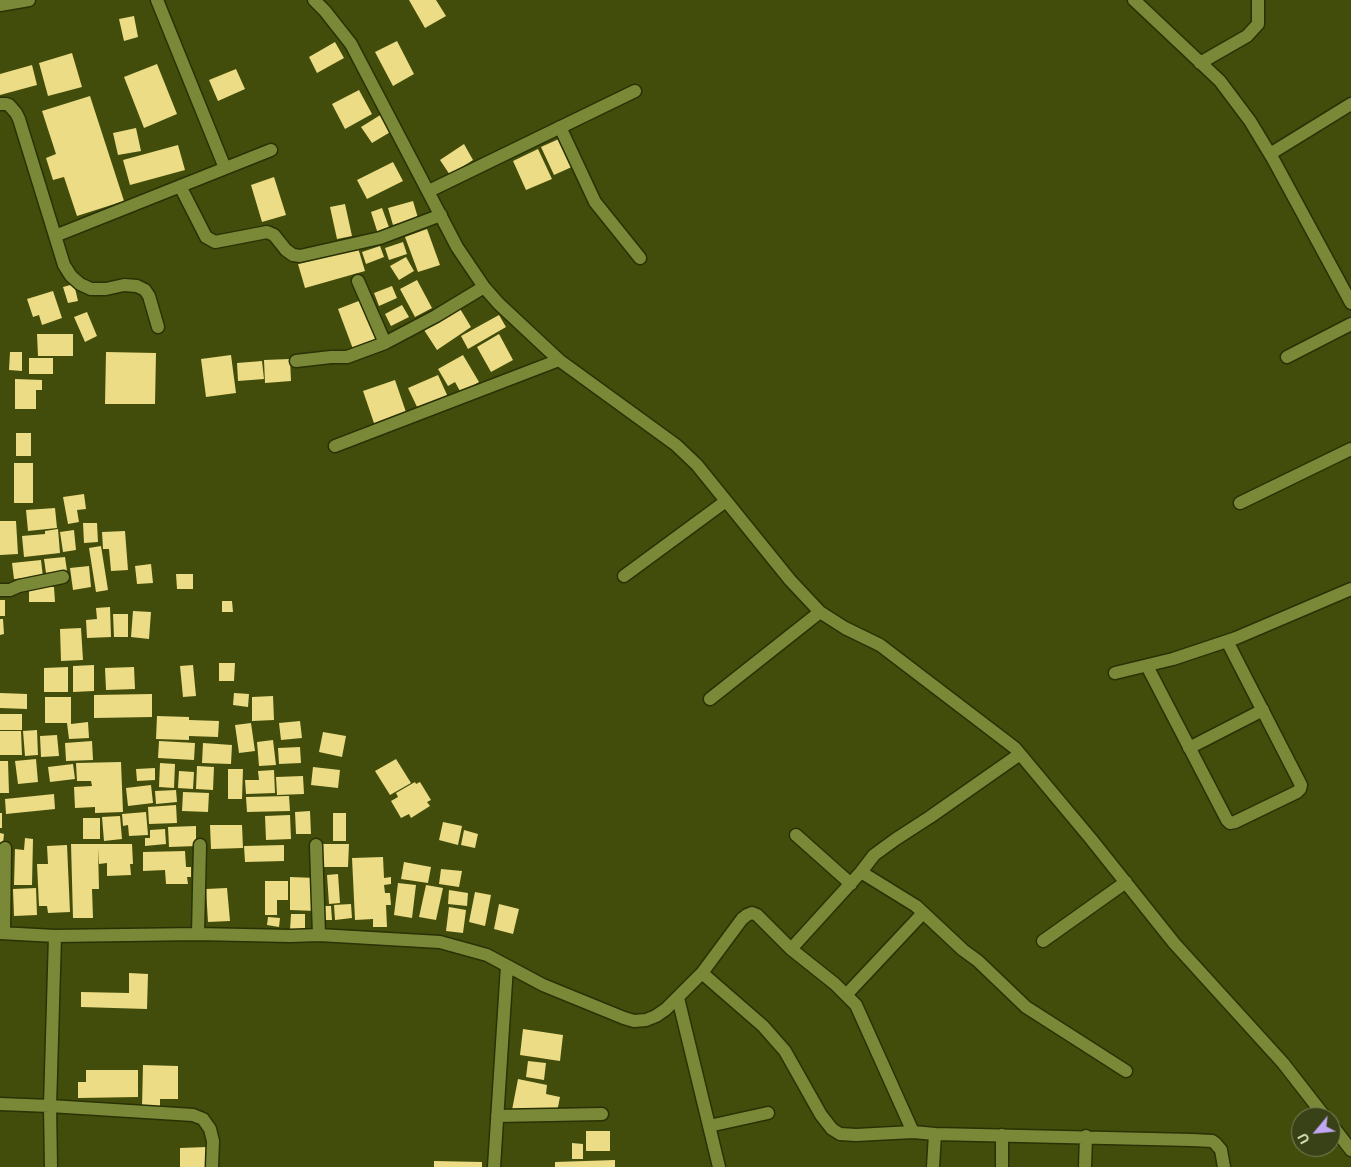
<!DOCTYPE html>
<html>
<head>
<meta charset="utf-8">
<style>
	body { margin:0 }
	#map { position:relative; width:1351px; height:1167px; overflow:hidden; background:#424d0b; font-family:"DM Sans",sans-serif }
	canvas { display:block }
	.north { position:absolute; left:1291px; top:1107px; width:50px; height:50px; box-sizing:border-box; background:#394116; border:1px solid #7a8359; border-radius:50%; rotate:242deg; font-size:14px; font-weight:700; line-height:20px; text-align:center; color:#dce6be }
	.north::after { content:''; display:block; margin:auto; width:18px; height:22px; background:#c1a8f3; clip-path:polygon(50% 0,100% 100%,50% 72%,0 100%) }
</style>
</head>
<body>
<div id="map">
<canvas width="1351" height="1167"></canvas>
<div class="north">U</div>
</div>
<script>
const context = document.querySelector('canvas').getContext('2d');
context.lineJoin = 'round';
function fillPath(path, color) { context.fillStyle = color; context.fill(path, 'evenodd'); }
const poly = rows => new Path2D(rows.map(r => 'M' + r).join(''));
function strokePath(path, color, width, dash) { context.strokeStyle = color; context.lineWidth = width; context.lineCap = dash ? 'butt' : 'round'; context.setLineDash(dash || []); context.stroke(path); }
fillPath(poly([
	[409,0,436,0,446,16,425,28],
	[134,16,138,37,124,41,119,19],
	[397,41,414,74,393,86,375,52],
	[335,42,344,58,317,73,309,57],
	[72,53,82,87,48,96,39,63],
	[157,64,177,114,144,128,124,77],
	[32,65,37,85,0,95,0,74],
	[236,69,245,89,218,101,209,80],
	[359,90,372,114,345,129,332,104],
	[90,96,124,201,77,216,64,177,53,180,46,158,56,154,42,111],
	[382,114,392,131,372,143,361,127],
	[136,128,141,151,118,155,113,133],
	[561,138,574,166,554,175,541,147],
	[464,144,473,160,450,175,440,160],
	[178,145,185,170,130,185,123,160],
	[538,149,552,179,526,190,513,161],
	[393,162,403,181,367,199,357,180],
	[274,177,286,215,262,222,251,185],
	[413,201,418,218,393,225,388,208],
	[345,204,352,236,337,239,330,207],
	[382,208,390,230,378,234,371,212],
	[427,229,440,265,418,272,405,237],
	[403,242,407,254,389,260,385,248],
	[380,246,384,257,366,264,362,252],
	[358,248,365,271,305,288,298,264],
	[406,257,414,271,399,280,390,266],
	[417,280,432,308,415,317,400,289],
	[74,284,78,301,68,303,63,287],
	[392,286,397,298,379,306,374,293],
	[53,291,62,318,42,325,39,315,33,317,27,299],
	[364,299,379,339,353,349,338,309],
	[402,305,409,317,391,326,385,314],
	[459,307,471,327,437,350,424,330],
	[87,312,97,336,85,342,74,317],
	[499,315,506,327,468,349,461,336],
	[37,334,73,334,73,356,38,356],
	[499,334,513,360,491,372,477,347],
	[10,352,22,352,22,371,9,370],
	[106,352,156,353,155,404,105,404],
	[231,355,236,393,206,397,201,359],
	[463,355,479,382,461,393,455,382,448,386,438,369],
	[29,358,53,358,53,374,29,374],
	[290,359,291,381,265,383,264,360],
	[262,361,264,379,238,381,237,363],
	[438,375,448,397,419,411,408,388],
	[15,379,42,380,42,390,36,390,36,409,15,409],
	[395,380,407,415,375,426,363,391],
	[16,433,31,433,31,456,16,456],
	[14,463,33,463,33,503,14,503],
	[84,494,86,509,77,510,79,522,68,524,63,497],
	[55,508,57,528,28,531,26,510],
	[0,521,16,521,18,554,0,555],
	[83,523,97,523,98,542,84,543],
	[58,529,60,553,24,557,22,536,45,534,45,531],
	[74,530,76,550,63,552,60,532],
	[125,531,128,570,111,571,109,549,103,549,102,532],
	[101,546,108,590,96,592,89,548],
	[65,557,67,571,46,573,44,559],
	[41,560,43,577,14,579,12,563],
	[151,564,153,583,137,584,135,566],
	[89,566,91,587,73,590,70,568],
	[176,574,193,574,193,589,177,589],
	[29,587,54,587,55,602,29,602],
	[0,600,5,600,5,616,0,616],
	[222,601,232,601,233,612,222,612],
	[110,607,111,637,87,638,86,620,97,619,96,608],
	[133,611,151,612,149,639,131,637],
	[113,614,128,614,128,637,114,637],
	[0,619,3,619,4,634,0,635],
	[81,628,83,660,61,661,60,629],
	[219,663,235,663,234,681,219,681],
	[94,665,94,691,73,692,73,666],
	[193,665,196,696,183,697,180,666],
	[68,667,68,692,44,692,44,668],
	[134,667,135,689,106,690,105,668],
	[0,693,27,694,27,709,0,708],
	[234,693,249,694,248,707,233,705],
	[152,694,152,717,94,718,94,695],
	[273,696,274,720,252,721,252,697],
	[45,697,71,697,71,724,88,722,89,738,69,739,67,723,45,723],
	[0,714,22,714,22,730,0,730],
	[157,716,189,717,189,720,219,721,218,737,189,736,189,740,156,739],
	[300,721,302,738,281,740,279,723],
	[251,723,255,751,239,753,235,725],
	[37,730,38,755,25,756,23,731],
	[0,731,21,731,22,755,0,755],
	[323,732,346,736,342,757,319,752],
	[57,735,59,756,41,757,40,736],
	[273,740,276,765,259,766,257,742],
	[92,741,93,760,66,761,65,743],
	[159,741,195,743,194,760,158,758],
	[203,743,232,745,231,764,202,763],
	[300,747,301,763,279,764,278,748],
	[36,759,38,782,18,784,15,761],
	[396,759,411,783,390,795,375,771],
	[0,761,8,761,9,793,0,793],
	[121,762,123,812,95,813,95,807,75,808,74,787,92,786,91,781,77,781,76,763],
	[160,763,175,764,174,788,159,787],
	[73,764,75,779,50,782,48,767],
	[197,766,214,767,213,790,196,789],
	[313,767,340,770,338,788,311,785],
	[155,768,155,780,137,781,136,769],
	[228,769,243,769,242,799,228,799],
	[274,770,275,793,246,794,245,780,259,780,258,771],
	[179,771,194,772,193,789,178,788],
	[303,776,304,794,277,795,276,777],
	[415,782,416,784,420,782,431,800,427,802,430,806,411,818,409,814,401,818,391,801,398,797,396,793],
	[151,785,153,803,128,806,126,788],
	[176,790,177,802,156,804,155,791],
	[183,792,209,793,208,812,182,811],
	[54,794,55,809,6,814,5,799],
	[289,796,290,811,247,812,246,797],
	[176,805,177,823,149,824,148,807],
	[310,811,311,834,296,834,295,812],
	[146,812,148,835,129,836,128,825,123,826,122,814],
	[0,813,2,813,2,828,0,828],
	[333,813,346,813,346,841,333,841],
	[290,815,291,839,266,840,265,816],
	[120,816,122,839,104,841,102,817],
	[83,818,100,818,100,839,83,839],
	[443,822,462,826,458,845,439,840],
	[210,825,242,825,243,848,211,849],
	[196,826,196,846,169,847,168,827],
	[165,829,166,844,145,846,145,838,150,838,150,830],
	[464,830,478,834,475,848,461,845],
	[0,833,4,834,1,862,0,862],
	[25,838,33,839,32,885,14,885,15,849,24,850],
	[71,844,132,844,133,864,130,864,131,875,107,876,107,863,99,864,98,848,99,889,92,889,93,918,73,918],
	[323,844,349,844,348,867,322,867],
	[67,845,70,912,48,913,47,906,39,906,37,864,48,864,47,846],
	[284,845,284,861,245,862,244,846],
	[185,851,186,867,191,867,191,877,187,877,188,884,166,884,165,870,143,871,143,852],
	[383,857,384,878,391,877,391,884,384,885,385,893,390,893,391,905,386,905,387,927,373,927,373,919,355,920,352,858],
	[404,862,431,867,428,883,401,879],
	[441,869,462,871,459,887,439,884],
	[338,874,340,903,329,904,327,875],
	[290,877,316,878,316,911,290,910],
	[265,881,288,881,288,900,277,900,277,915,265,915],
	[398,883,416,885,412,918,394,915],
	[426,885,443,888,436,920,419,917],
	[36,888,37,915,14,916,13,889],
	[227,888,230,921,208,922,206,889],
	[449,890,468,893,467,906,448,904],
	[475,892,491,895,485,926,469,922],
	[351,904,352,918,335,920,334,905],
	[499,904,519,909,513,934,494,929],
	[320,906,331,906,332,920,320,920],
	[449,907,466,910,463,933,446,931],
	[291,914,305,914,305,930,290,930],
	[268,917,280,918,279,927,267,925],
	[129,973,148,974,147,1009,81,1007,81,992,129,993],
	[523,1029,563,1035,560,1061,520,1055],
	[528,1061,546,1063,544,1080,526,1077],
	[143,1065,178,1066,178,1099,160,1099,160,1108,142,1107],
	[86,1070,138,1070,138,1097,78,1098,78,1082,86,1082],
	[518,1079,547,1085,546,1094,560,1097,557,1112,536,1108,535,1115,512,1110],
	[586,1131,610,1131,610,1151,586,1151],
	[572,1143,583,1144,583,1159,572,1159],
	[207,1147,208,1167,180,1167,180,1148],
	[615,1160,615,1167,555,1167,555,1162],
	[434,1161,482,1162,482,1167,434,1167]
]), '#ecdc86');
const minor = poly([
	[157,0,225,168],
	[314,0,325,11,351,44,457,247,484,287,499,304,559,360,676,445,697,465,790,580,820,612,845,628,880,645,1015,748,1091,839,1174,943,1283,1063,1325,1117],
	[1134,0,1220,81,1250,121,1273,159,1351,303],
	[0,5,29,0],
	[1200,63,1247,36,1258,24,1258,0],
	[0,104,6,104,9,105,16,113,19,119,64,265,71,276,80,284,91,289,106,289,124,285,137,286,145,290,149,296,158,327],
	[560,127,595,202,640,258],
	[1270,154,1351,104],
	[180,186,206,237,215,242,267,232,274,235,286,250,293,255,300,256,380,238,441,215],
	[429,191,635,91],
	[55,236,271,150],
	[358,281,385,343],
	[1287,357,1351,324],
	[296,361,331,357,347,357,385,343,436,316,484,287],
	[335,446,559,360],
	[1240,503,1351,449],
	[624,576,726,501],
	[0,590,10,590,19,586,63,577],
	[1147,666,1227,820,1230,823,1235,822,1297,792,1300,789,1301,785,1227,641],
	[1115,673,1173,659,1236,638,1351,589],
	[710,699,820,612],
	[1189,748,1263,710],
	[796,835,851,884],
	[316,845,319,935],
	[861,872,916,906,963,950,978,961,1026,1007,1126,1071],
	[0,933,55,936,198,934,290,936,319,935,440,942,487,955,543,985,624,1018,634,1021,646,1020,656,1016,666,1009,702,973,742,919,747,915,752,913,757,915,791,949,835,984,856,1005,913,1132],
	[4,933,5,848],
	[198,934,200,845],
	[1043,941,1126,882],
	[791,949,861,872,874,855,896,839,930,817,1020,754],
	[702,973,763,1026,785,1051,821,1115,832,1129,840,1134,856,1135,913,1132,935,1134,1192,1140,1212,1141,1215,1143,1221,1150,1224,1167],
	[846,995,923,913],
	[678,998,719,1167],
	[0,1104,50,1106,193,1115,203,1119,210,1129,213,1141,212,1167],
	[497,1116,602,1114],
	[1331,1124,1351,1150],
	[709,1126,768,1113],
	[1002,1135,1002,1167],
	[51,1167,50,1106,55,936],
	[494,1167,507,966],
	[933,1167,935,1134],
	[1085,1167,1086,1136]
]);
strokePath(minor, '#2a3104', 15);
strokePath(minor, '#7a8938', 12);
</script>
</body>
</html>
